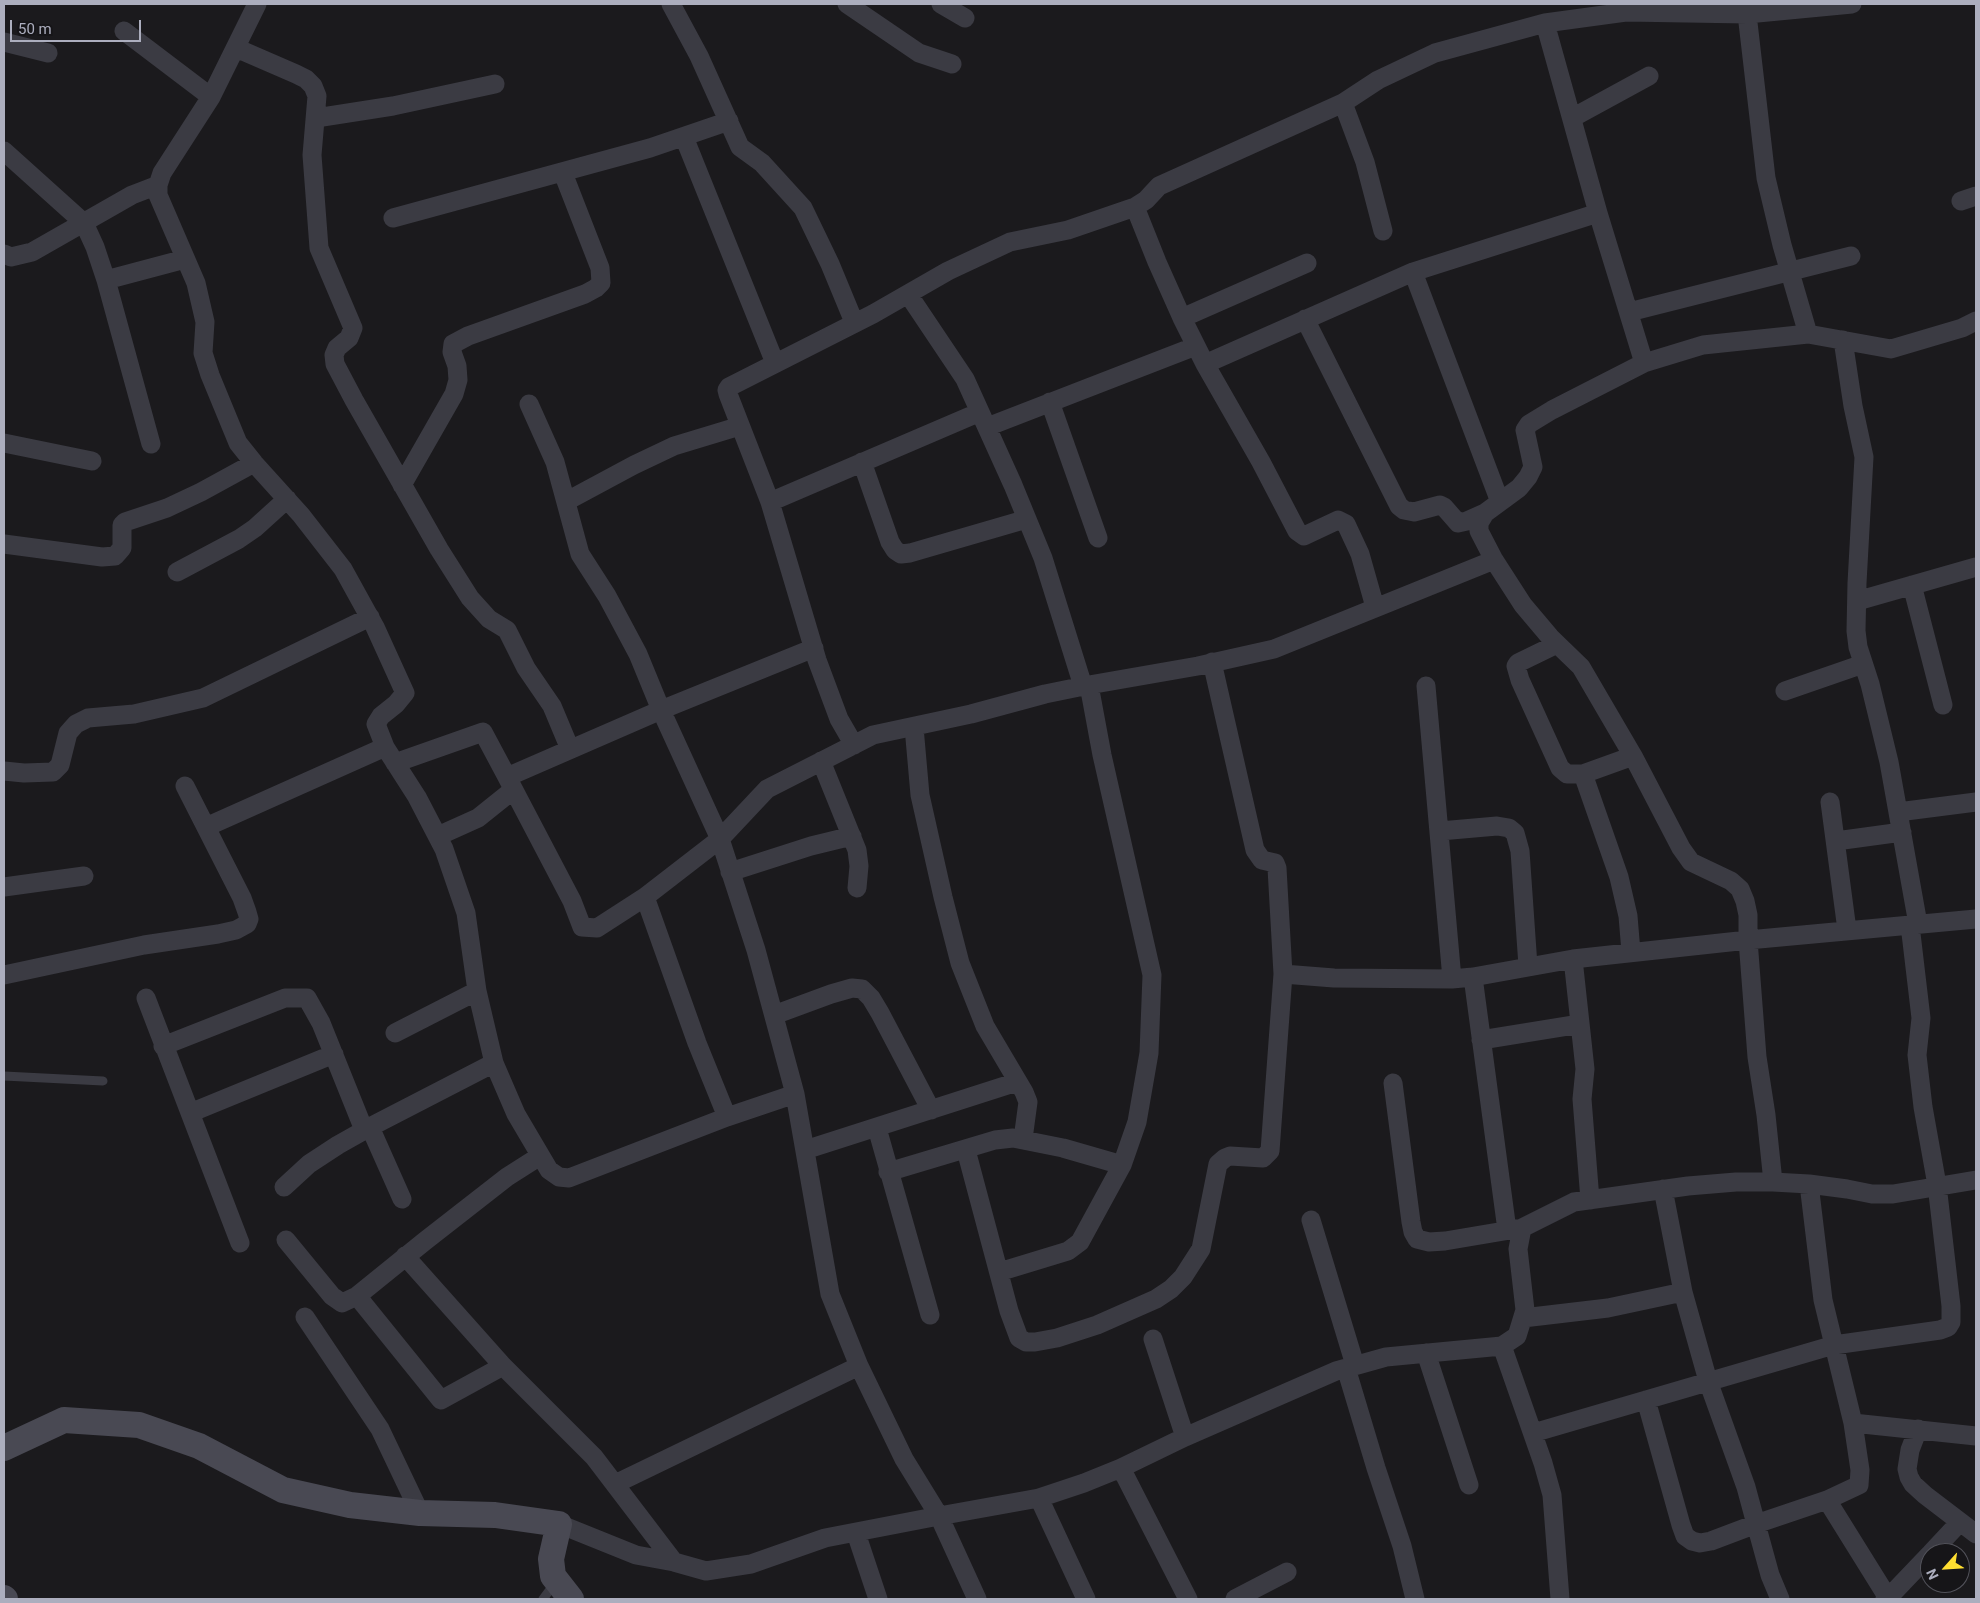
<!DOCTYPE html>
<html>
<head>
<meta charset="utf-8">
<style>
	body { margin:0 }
	#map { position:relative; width:1980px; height:1603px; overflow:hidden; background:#1b1a1d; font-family:Roboto,sans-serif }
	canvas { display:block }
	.frame { position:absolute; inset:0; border:5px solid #acaebe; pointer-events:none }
	.north { position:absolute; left:1920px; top:1543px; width:50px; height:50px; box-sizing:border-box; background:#161518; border:1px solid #52525a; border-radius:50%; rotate:244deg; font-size:14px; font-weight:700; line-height:20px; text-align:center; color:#acaebe }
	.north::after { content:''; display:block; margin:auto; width:18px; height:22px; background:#ffde31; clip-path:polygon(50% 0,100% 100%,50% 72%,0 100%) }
	.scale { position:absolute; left:10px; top:20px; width:131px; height:22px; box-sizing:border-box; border:2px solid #acaebe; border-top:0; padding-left:6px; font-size:15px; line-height:18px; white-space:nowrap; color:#acaebe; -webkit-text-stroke:4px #161518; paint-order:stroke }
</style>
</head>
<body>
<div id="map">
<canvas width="1980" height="1603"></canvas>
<div class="frame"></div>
<div class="north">N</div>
<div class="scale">50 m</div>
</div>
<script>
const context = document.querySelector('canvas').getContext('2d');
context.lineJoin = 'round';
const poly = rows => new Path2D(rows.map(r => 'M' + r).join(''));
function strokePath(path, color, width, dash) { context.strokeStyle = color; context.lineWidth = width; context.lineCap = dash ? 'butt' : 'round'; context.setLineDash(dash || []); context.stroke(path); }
strokePath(poly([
	[4,1076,103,1081],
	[543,1599,555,1583]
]), '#3b3b43', 9);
strokePath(poly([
	[257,4,211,97,162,173,158,185,158,195,196,283,205,322,203,353,210,375,238,443,254,463,301,515,343,569,375,627,405,693,396,704,381,716,376,724,385,747,417,797,444,849,466,913,477,991,494,1063,516,1114,549,1170,559,1177,569,1178,727,1117,795,1094],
	[671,4,699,56,740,147,762,163,803,208,830,264,854,322],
	[847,4,919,53,952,64],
	[941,4,965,18],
	[1747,14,1766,178,1782,245,1808,334],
	[1545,23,1598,213],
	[124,31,211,97],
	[4,42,48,53],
	[236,48,296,74,306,79,313,86,317,96,312,155,319,248,353,328,349,338,337,348,334,355,335,364,354,400,439,549,470,598,489,619,507,630,526,668,552,706,570,749],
	[1343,103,1365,162,1383,231],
	[316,118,393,106,495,84],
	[1572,118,1649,76],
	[684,137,775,363],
	[4,151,84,223,95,247,106,280],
	[1961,201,1976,196],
	[1135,207,1157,262,1182,318],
	[393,218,650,148,729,121],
	[4,254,11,257,32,252,132,195,158,185],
	[1307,263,1182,318,1205,364,1261,462,1297,531,1304,536,1338,520,1346,524,1360,554,1375,607],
	[1413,272,1500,502],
	[908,294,965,379,1013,485,1043,558,1083,686],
	[1629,312,1851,256],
	[1305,319,1399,506,1404,510,1414,512,1440,505,1444,507,1458,523,1467,521,1485,513],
	[1843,340,1853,406,1864,457,1857,583,1856,631,1858,647,1870,684,1889,762,1918,924],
	[1205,364,1413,272,1598,213,1644,363],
	[1050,402,1098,538],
	[529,404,555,462,580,554,607,596,638,654,661,710,720,839,645,897,597,928,582,927,572,901,507,777,661,710,814,648],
	[987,427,1196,346],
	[4,443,92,461],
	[151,444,106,280,185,259],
	[862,462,890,542,895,550,901,554,910,553,1027,519],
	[402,485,454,394,458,380,457,366,452,352,453,344,468,336,585,294,596,288,601,283,600,268,563,173],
	[567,501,634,465,674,446,740,426],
	[770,502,980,412],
	[4,544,102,557,115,556,122,548,122,525,125,522,167,508,201,492,254,463],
	[1494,560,1479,531,1479,523,1485,513,1519,488,1528,477,1533,467,1525,430,1529,424,1552,410,1644,363,1703,345,1808,334,1891,349,1962,328,1976,321],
	[177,572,239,539,255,528,287,499],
	[1912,585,1943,705],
	[1857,601,1976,567],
	[1557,644,1518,663,1516,666,1520,680,1560,768,1567,774,1583,774,1633,756],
	[1426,686,1452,979],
	[1785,691,1863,664],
	[914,727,920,795,943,897,960,963,985,1026,1024,1092,1028,1102,1023,1139],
	[854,745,839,719,817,660,770,502,728,394,727,390,729,387,873,314,948,271,1010,242,1068,230,1135,207,1146,200,1159,186,1343,103,1378,80,1435,53,1545,23,1626,12,1747,14,1852,4],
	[821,761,857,850,859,866,857,888],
	[395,763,483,732,507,777],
	[4,771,24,773,53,772,60,765,68,733,76,724,88,718,134,714,203,698,370,617],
	[1583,774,1619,877,1628,916,1631,952],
	[1830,802,1847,930],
	[1898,812,1976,802],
	[206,827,385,747],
	[1440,831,1497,826,1509,828,1515,833,1520,851,1528,966],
	[438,836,478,818,513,790],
	[1836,841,1902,832],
	[730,872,811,846,852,836],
	[4,887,84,876],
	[645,897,697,1043,727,1117],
	[1573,959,1585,1069,1582,1099,1590,1200],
	[4,975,144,945,218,934,236,930,247,924,249,919,247,912,242,898,185,786],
	[1473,977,1507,1230],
	[146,998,240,1243],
	[774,1015,831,994,852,988,862,989,871,998,880,1013,931,1110],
	[395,1033,477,991],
	[1481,1040,1580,1024],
	[163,1046,285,998,307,998,321,1023,364,1130],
	[1393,1083,1411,1222,1413,1232,1417,1239,1429,1242,1445,1241,1522,1228],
	[190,1113,334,1054],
	[370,1127,402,1199],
	[877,1128,930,1315],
	[805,1150,1017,1082],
	[966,1150,1009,1311,1019,1338,1026,1342,1035,1342,1057,1338,1097,1325,1156,1299,1171,1289,1183,1277,1201,1249,1218,1164,1225,1158,1230,1156,1263,1158,1270,1151,1283,974],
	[888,1172,995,1140,1013,1138,1063,1148,1122,1165],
	[1773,1182,1809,1184,1847,1189,1872,1194,1893,1194,1976,1180],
	[1809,1184,1823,1300,1834,1345,1940,1330,1948,1327,1951,1322,1951,1306,1937,1185,1923,1107,1917,1055,1921,1018,1910,925],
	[284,1187,309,1164,338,1145,370,1127,494,1063],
	[1663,1189,1683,1292,1708,1381,1746,1487,1756,1524,1827,1500,1888,1598,1885,1599],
	[1311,1220,1355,1365],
	[286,1240,332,1296,342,1303,357,1296,425,1241,507,1177,540,1156],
	[405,1256,503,1366,594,1457,674,1562],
	[999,1272,1068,1251,1080,1242,1122,1165,1137,1122,1149,1053,1152,975,1102,755,1089,685],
	[357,1296,441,1400,503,1366],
	[305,1317,380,1429,420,1513],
	[1523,1318,1608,1308,1683,1292],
	[1153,1339,1185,1437],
	[1502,1346,1543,1463,1552,1495,1560,1599],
	[1426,1353,1469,1485],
	[1346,1368,1376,1468,1402,1546,1415,1599],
	[1646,1400,1681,1525,1685,1536,1692,1541,1700,1543,1711,1541,1756,1524,1770,1575,1780,1599],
	[1918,1429,1910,1450,1907,1469,1909,1477,1913,1484,1925,1495,1976,1534],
	[1533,1433,1834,1345,1853,1423,1976,1436],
	[615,1484,859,1366],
	[1039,1498,1086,1599],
	[1827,1500,1859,1485,1860,1470,1853,1423],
	[559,1524,636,1555,674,1562,706,1571,751,1564,825,1538,939,1516,904,1459,859,1366,830,1294,795,1094,756,950,720,839,767,789,873,735,971,714,1045,694,1089,685,1198,666,1274,649,1494,560,1523,605,1550,637,1581,667,1633,756,1681,848,1691,862,1731,881,1740,889,1745,901,1748,915,1748,940,1976,919],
	[856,1533,878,1599],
	[1931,1553,1960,1522],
	[1888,1598,1930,1554],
	[977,1599,939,1516,1039,1498,1084,1483,1121,1468],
	[1188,1599,1121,1468,1185,1437,1336,1371,1386,1357,1502,1346,1517,1336,1525,1310,1518,1249,1522,1228,1574,1202,1688,1186,1736,1182,1773,1182,1766,1115,1757,1057,1748,940,1573,959,1473,977,1452,979,1334,978,1283,974,1277,868,1275,863,1262,860,1255,850,1212,662],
	[1235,1599,1287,1572]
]), '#3b3b43', 19);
strokePath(poly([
	[4,1448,64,1420,139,1425,199,1446,283,1490,350,1505,420,1513,495,1515,559,1524,551,1559,553,1576,571,1599],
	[4,1598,5,1599]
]), '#494953', 26);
</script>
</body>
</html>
